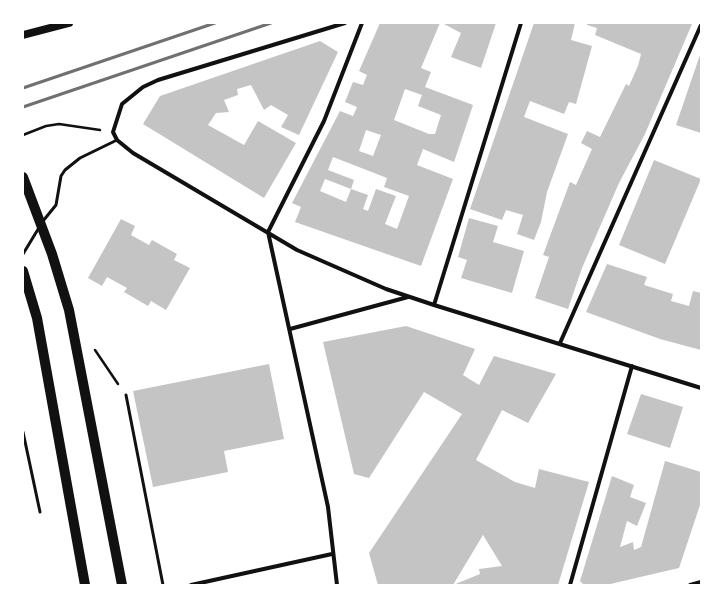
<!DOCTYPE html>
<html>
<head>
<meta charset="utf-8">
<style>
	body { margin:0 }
	#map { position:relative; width:724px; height:608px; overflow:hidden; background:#fff; font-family:"DejaVu Sans",sans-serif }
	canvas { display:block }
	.frame { position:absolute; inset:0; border:24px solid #fff; pointer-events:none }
</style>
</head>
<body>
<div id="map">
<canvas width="724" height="608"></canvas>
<div class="frame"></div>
</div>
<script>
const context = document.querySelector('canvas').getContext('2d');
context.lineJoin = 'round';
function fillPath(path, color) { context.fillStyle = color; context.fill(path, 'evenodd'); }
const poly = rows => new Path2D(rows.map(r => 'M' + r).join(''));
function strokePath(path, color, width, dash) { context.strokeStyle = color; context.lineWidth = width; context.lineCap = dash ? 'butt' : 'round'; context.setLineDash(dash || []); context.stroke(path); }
fillPath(poly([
	[380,23,440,23,421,68,431,72,425,87,473,105,454,162,423,149,417,165,453,179,421,266,295,222,301,207,292,203,340,111,353,116,357,107,345,102,353,82,363,85,367,75,359,71],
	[405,89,422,95,418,106,441,115,435,134,429,134,394,120],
	[366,130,381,135,373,156,359,151],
	[333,157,387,178,384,187,409,196,397,229,385,224,396,196,376,189,368,211,363,209,368,195,351,189,346,202,320,191,325,179,351,189,354,180,328,170],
	[442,23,496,23,481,68,451,57,461,33],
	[534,23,575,23,571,40,592,46,576,104,569,102,564,114,530,101,524,117,568,134,547,192,541,222,534,240,517,234,523,215,506,210,502,220,470,209],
	[587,23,692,24,645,134,619,183,582,268,568,309,535,298,549,257,543,255,570,182,576,185,592,149,581,143,587,131,600,137,626,84,629,86,638,66,641,54,595,35,597,28,587,25],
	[320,41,338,52,299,135,281,127,288,115,271,105,264,110,251,85,237,89,238,95,224,100,229,112,216,113,208,125,244,145,258,121,296,143,264,198,143,124,160,96],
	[701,52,701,133,676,125],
	[654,160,701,179,665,264,619,245],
	[469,218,498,226,493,242,524,251,512,293,461,278,467,260,458,257],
	[121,219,135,226,131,235,149,245,152,240,177,254,174,260,190,268,166,310,151,301,148,306,124,292,127,288,107,277,102,286,88,278],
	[607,264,647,277,644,285,673,294,671,301,689,306,693,291,701,293,701,350,660,339,586,312],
	[406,326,475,349,463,375,479,385,494,356,556,374,528,423,502,410,476,460,515,482,535,488,539,469,589,482,558,585,378,585,369,553,462,414,424,392,369,478,354,474,323,342],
	[483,535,502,566,479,569,480,574,453,585],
	[269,364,284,439,224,451,228,472,153,487,133,391],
	[641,394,683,407,670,448,627,434],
	[665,461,701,472,701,502,679,568,606,585,584,585,580,581,612,476,634,485,630,497,646,503,637,526,627,521,620,547,633,542,634,550,641,547]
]), '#c4c4c4');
strokePath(poly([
	[23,135,46,126,59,124,100,130],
	[95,350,118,384]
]), '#111', 2.5);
strokePath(poly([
	[43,221,56,205,61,176,65,170,80,158,117,140],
	[23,254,40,226],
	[126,395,163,585],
	[23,432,40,512]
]), '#111', 3);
strokePath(poly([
	[345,23,158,80,143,87,122,104,113,132,117,140,133,153,297,250,386,289,434,305,701,388],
	[434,305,521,23],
	[290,329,408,297],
	[560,343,701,25],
	[191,585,332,554],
	[337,585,328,507,268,232,324,121,362,23],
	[570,585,632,366],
	[690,585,701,582]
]), '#111', 4);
strokePath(poly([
	[23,35,69,23]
]), '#111', 8);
strokePath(poly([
	[23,177,52,254,69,310,122,585],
	[23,271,37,318,85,585]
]), '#111', 10);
strokePath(poly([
	[23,88,215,23],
	[23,107,271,23]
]), '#707070', 3);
</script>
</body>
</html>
